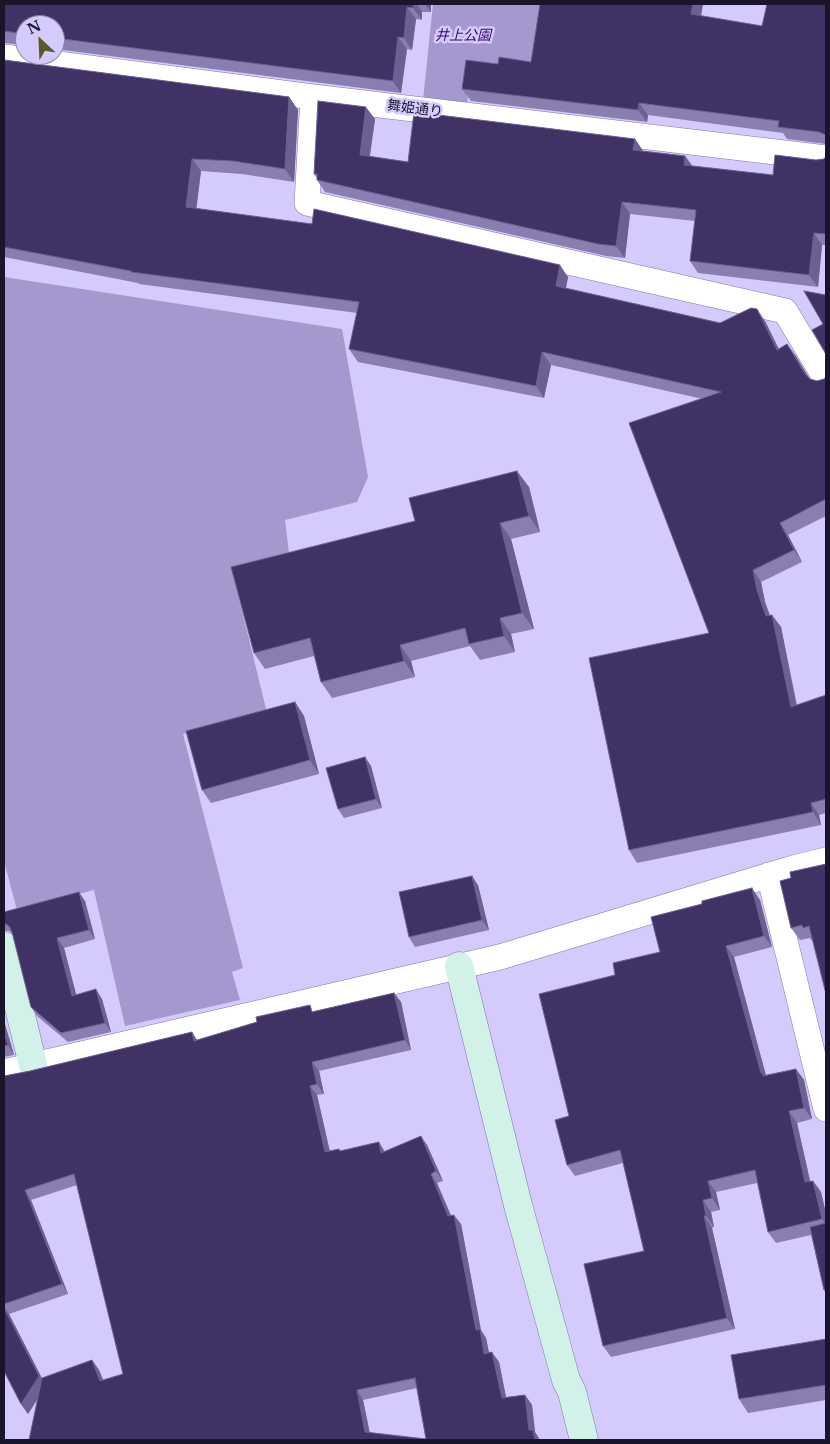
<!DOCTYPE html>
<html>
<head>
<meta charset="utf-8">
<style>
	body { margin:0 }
	#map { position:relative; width:830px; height:1444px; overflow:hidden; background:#d4cafb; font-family:"Libre Baskerville",serif }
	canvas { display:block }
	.frame { position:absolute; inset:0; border:5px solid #1b152c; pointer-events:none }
	.north { position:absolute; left:15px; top:15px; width:50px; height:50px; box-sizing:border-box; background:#d4cafb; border:1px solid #8a82a8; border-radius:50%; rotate:335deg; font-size:14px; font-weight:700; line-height:20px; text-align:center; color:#1b152c }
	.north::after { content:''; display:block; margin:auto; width:18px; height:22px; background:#565b29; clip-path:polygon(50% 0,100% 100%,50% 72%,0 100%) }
</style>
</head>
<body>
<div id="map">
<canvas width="830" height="1444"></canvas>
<div class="frame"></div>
<div class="north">N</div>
</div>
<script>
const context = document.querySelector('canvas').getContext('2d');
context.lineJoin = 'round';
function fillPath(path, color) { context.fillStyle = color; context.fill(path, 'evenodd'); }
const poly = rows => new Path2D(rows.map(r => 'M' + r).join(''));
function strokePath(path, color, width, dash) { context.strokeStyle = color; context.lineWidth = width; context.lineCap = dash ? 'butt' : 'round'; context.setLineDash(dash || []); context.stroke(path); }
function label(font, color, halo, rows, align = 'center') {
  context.font = font + ' "Libre Baskerville","Noto Sans JP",serif'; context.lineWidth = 5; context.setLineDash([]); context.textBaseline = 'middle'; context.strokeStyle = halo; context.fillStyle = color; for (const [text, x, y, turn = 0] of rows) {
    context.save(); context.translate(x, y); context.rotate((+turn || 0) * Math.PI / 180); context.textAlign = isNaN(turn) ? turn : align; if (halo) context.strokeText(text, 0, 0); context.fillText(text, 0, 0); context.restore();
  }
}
fillPath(poly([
	[433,4,545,4,537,65,470,68,467,106,423,100],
	[4,277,342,329,368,477,357,502,285,520,290,561,234,578,267,713,183,734,243,968,232,972,240,1000,125,1026,94,890,17,910,4,861]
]), '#a498ce');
const street = poly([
	[4,57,313,97,826,158],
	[313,97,307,203,785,311,826,379],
	[769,875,826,1109],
	[4,1072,500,957,790,869,826,860]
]);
const secondary = poly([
	[4,946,33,1065],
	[459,966,518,1205,566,1380,572,1392,584,1440]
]);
strokePath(street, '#8275ae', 26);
strokePath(secondary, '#8275ae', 29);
strokePath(street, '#fff', 25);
strokePath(secondary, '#d2f1e9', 28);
fillPath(poly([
	[4,4,431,4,431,12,422,12,422,20,416,19,412,50,407,49,401,93,55,49,55,25,25,25,25,45,4,43],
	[540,4,703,4,701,16,762,26,826,4,826,144,787,139,783,133,648,115,647,122,471,101,462,89,498,64,531,62],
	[4,60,289,97,298,110,294,182,242,174,201,171,196,209,568,277,566,288,720,323,765,321,779,349,787,344,810,379,817,381,824,379,826,378,826,516,788,535,802,562,761,582,765,602,770,615,772,615,781,627,797,705,826,695,826,813,819,815,821,825,637,863,629,850,709,633,703,399,551,365,544,398,358,362,349,349,357,313,139,284,138,283,4,257],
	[375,119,370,156,408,162,635,139,643,151,685,156,692,166,773,175,816,160,824,159,826,156,826,245,822,245,818,287,698,273,690,261,695,221,630,214,625,258,606,256,325,192,317,180,317,178,314,174],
	[529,487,540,532,511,539,534,629,511,634,515,652,480,660,470,646,411,661,415,677,332,698,321,682,314,656,265,669,254,653,415,521],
	[295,702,304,716,319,774,211,803,202,790],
	[365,757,371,766,382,808,344,818,338,809],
	[826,864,813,940,811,940,810,938,800,940,791,928,791,878],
	[478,885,489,930,415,947,409,937],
	[760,900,772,947,734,957,766,1075,796,1069,804,1080,812,1119,797,1123,810,1181,813,1181,821,1192,826,1214,826,1294,824,1290,811,1235,776,1243,768,1232,757,1183,716,1192,720,1210,711,1212,714,1227,712,1228,735,1329,611,1357,603,1346,644,1251,623,1163,575,1176,567,1165,569,1116,615,975],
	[85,901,95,939,64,948,76,995,102,999,111,1032,68,1042,37,1016,31,1007,13,934,9,931,4,931,4,912],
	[394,993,401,1002,411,1050,319,1071,324,1094,317,1095,330,1151,385,1151,427,1145,443,1181,437,1183,451,1216,461,1224,481,1331,486,1338,489,1353,499,1362,506,1397,525,1395,532,1405,535,1432,540,1440,29,1440,38,1398,28,1414,21,1404,4,1371,4,1076,30,1071,192,1032,197,1040,315,1011],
	[77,1185,123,1374,103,1380,99,1370,92,1360,42,1379,9,1314,68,1294,31,1200],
	[417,1388,426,1439,370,1433,363,1400],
	[4,1021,14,1055,4,1057],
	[826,1339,826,1400,748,1413,739,1399]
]), '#8a7eb0');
fillPath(poly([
	[414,4,417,4,422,12,422,20,413,8],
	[425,4,431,4,431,12],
	[693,4,703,4,699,26,691,14],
	[407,7,416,19,412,50,404,38],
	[398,37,407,49,401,93,393,81],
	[289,97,298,110,294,182,285,169],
	[639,103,648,115,647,122,638,110],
	[366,107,375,119,368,167,360,155],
	[635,139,643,151,642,162,633,150],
	[685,156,694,168,684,165],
	[192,159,201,171,195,220,186,207],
	[622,202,630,214,625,258,616,246],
	[814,233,822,245,818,287,809,275],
	[560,265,568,277,564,298,556,286],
	[757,309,765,321,785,362,777,350],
	[787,344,796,356,814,386,805,374],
	[542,352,551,365,544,398,536,386],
	[517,471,529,487,540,532,529,516],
	[500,523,511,539,534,629,522,613],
	[780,523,788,535,802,562,794,550],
	[753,570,761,582,765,602,774,628,766,616,757,590],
	[772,615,781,627,799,719,791,707],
	[500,618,511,634,515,652,504,636],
	[400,645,411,661,415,677,404,661],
	[295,702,304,716,319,774,310,760],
	[365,757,371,766,382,808,376,799],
	[811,803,819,815,821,825,813,812],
	[472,876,478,885,489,930,482,920],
	[752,888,760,900,772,947,764,936],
	[79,892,85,901,95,939,89,930],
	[57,938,64,948,79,1005,72,996],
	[726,946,734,957,767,1080,761,1073],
	[96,989,102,999,111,1032,105,1023],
	[394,993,401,1002,411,1050,405,1040],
	[4,1021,14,1055,8,1045,4,1033],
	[192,1032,198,1042,194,1041],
	[312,1062,319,1071,324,1094,317,1084],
	[796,1069,804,1080,812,1119,804,1108],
	[310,1086,317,1095,332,1162,325,1152],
	[789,1111,797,1123,813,1194,805,1182],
	[421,1136,427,1145,443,1181,436,1171],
	[379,1142,385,1152,381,1153],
	[431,1174,437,1183,455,1225,448,1216],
	[708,1181,716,1192,720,1210,712,1198],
	[813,1181,821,1192,826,1214,826,1225,822,1219],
	[25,1190,31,1200,68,1294,62,1284],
	[703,1200,711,1212,714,1227,706,1216],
	[454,1215,461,1224,481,1330,486,1338,491,1363,484,1354,476,1330],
	[704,1216,712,1228,735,1329,727,1318],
	[4,1307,9,1314,46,1386,28,1414,21,1404],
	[492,1352,499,1362,508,1407,502,1398],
	[92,1360,99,1370,107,1390,100,1381],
	[357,1390,363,1400,371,1440,365,1432],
	[525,1395,532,1405,535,1432,540,1440,535,1440,529,1430]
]), '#6c6092');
const building = poly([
	[4,4,414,4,413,8,407,7,404,38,398,37,393,81,55,38,55,25,25,25,25,34,4,31,4,4],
	[540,4,693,4,691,14,762,26,767,4,826,4,826,135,819,132,778,127,779,121,639,103,638,110,462,89,466,60,498,64,499,57,531,62,540,4],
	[4,60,289,97,285,169,233,161,192,159,186,207,312,224,314,209,560,265,556,286,720,323,751,308,757,309,777,350,787,344,805,374,810,379,817,381,824,379,826,378,826,499,780,523,794,550,753,570,757,590,766,616,772,615,791,707,826,695,826,799,811,803,813,812,629,850,589,658,709,633,629,423,721,392,542,352,536,386,349,349,359,302,131,272,131,271,4,247,4,60],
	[318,101,366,107,360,155,408,162,414,112,635,139,633,150,685,156,684,165,773,175,775,155,816,160,824,159,826,156,826,234,814,233,809,275,690,261,696,210,622,202,616,246,598,244,317,180,317,174,314,174,318,101],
	[804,291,826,295,826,354,812,330,823,324,804,291],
	[517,471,529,516,500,523,522,613,500,618,504,636,469,644,465,628,400,645,404,661,321,682,310,638,254,653,231,567,415,521,409,498,517,471],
	[295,702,310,760,202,790,186,731,295,702],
	[365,757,376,799,338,809,326,768,365,757],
	[826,864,826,994,809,926,803,928,802,925,791,928,780,881,791,878,790,872,826,864],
	[472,876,482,920,409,937,399,892,472,876],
	[752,888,764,936,726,946,761,1073,763,1073,763,1076,796,1069,804,1108,789,1111,805,1182,813,1181,822,1219,768,1232,755,1170,708,1181,712,1198,703,1200,706,1216,704,1216,727,1318,603,1346,584,1264,644,1251,620,1150,567,1165,555,1120,569,1116,539,994,615,975,613,963,660,952,651,917,702,904,702,901,752,888],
	[79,892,89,930,57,938,72,996,96,989,105,1023,61,1033,31,1007,12,932,9,926,4,923,4,912,79,892],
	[394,993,405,1040,312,1062,317,1084,310,1086,325,1152,339,1149,340,1151,379,1142,381,1153,421,1136,436,1171,431,1174,448,1216,454,1215,476,1330,480,1329,484,1354,492,1352,502,1398,525,1395,529,1430,533,1430,535,1440,29,1440,42,1378,92,1360,100,1381,123,1374,74,1174,25,1190,62,1284,4,1304,4,1076,30,1071,192,1032,194,1041,257,1022,256,1017,310,1005,312,1012,394,993],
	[415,1378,426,1439,365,1432,357,1390,415,1378],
	[4,1033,8,1045,4,1046,4,1033],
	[826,1223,826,1289,824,1290,810,1227,826,1223],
	[4,1308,39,1376,21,1404,4,1371,4,1308],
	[826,1339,826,1385,739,1399,731,1355,826,1339]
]);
fillPath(building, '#403265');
strokePath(building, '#6c6092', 1);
label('italic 14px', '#33036b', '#d4cafb', [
	["井上公園",463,36]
]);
label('14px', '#1b152c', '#d4cafb', [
	["舞姫通り",415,109,7]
]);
</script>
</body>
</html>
